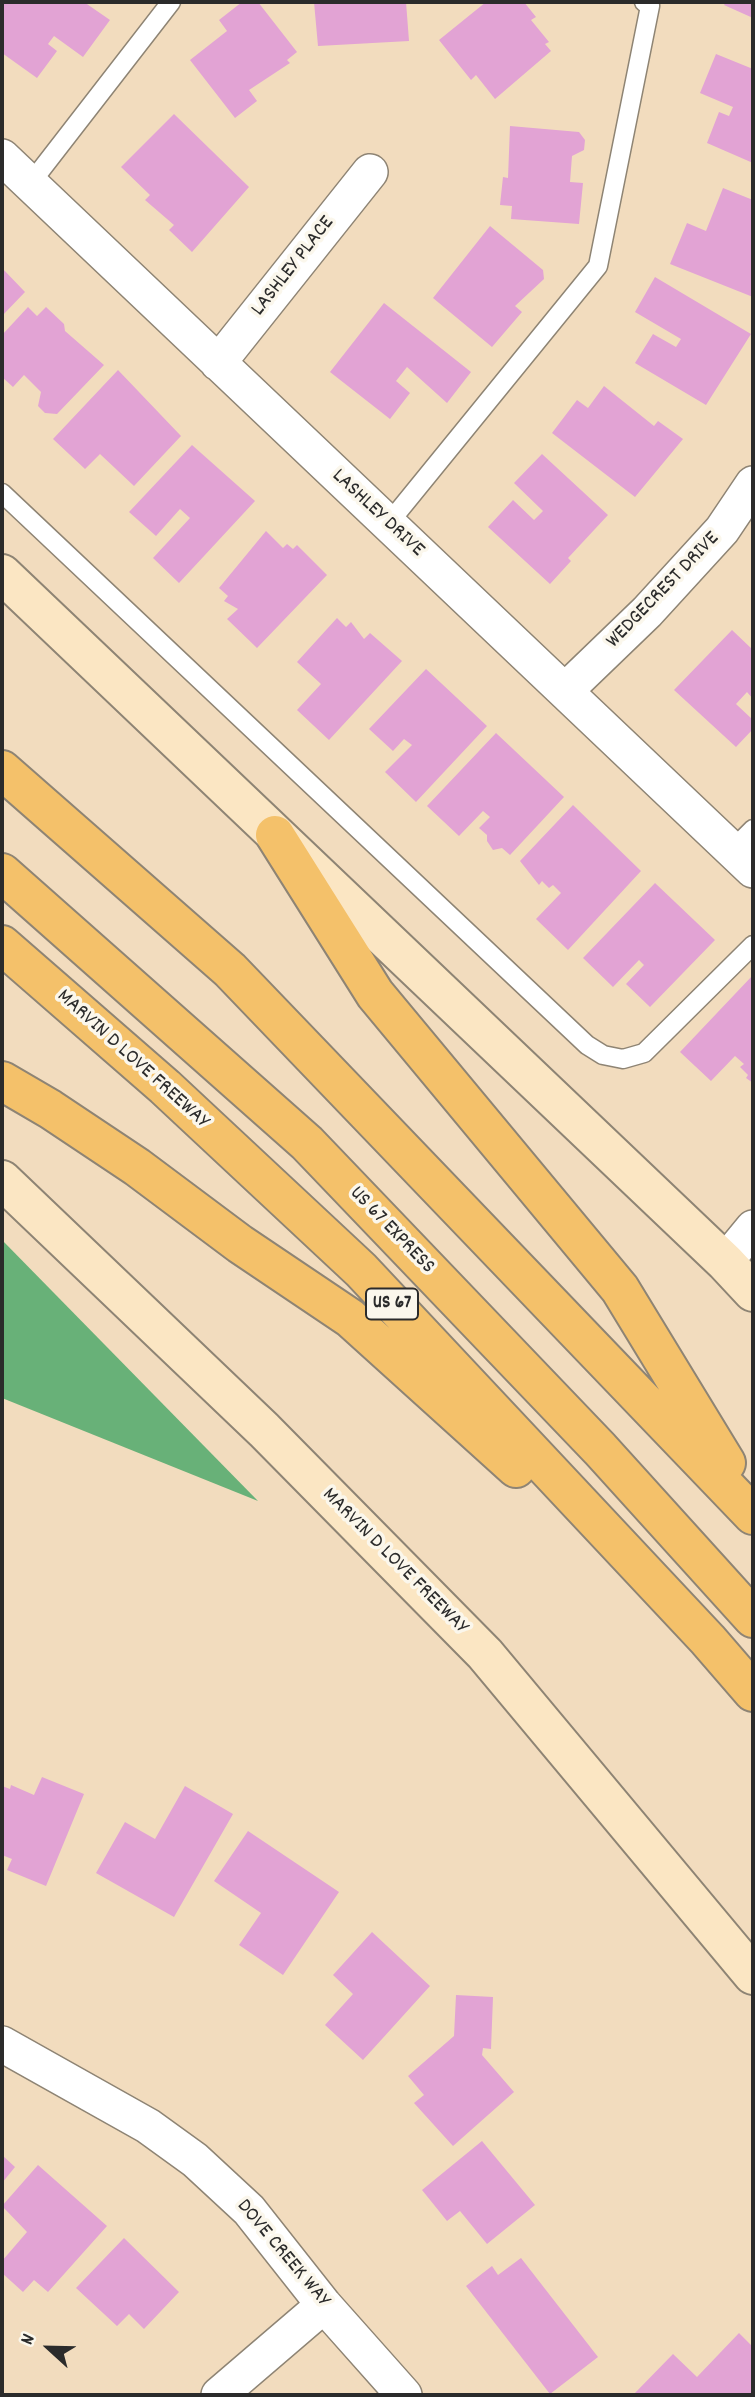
<!DOCTYPE html>
<html>
<head>
<meta charset="utf-8">
<style>
	body { margin:0 }
	#map { position:relative; width:755px; height:2397px; overflow:hidden; background:#f2dcbe; font-family:Dekko,sans-serif }
	canvas { display:block }
	.frame { position:absolute; inset:0; border:4px solid #2b2b2b; pointer-events:none }
	.north { position:absolute; left:14px; top:2313px; width:70px; height:70px; -webkit-text-stroke:5px #fbf7ec; paint-order:stroke; rotate:292deg; font-size:19px; font-weight:700; line-height:28px; text-align:center; color:#2b2b2b }
	.north::after { content:''; display:block; margin:auto; width:24px; height:32px; background:#2b2b2b; clip-path:polygon(50% 0,100% 100%,50% 72%,0 100%) }
</style>
</head>
<body>
<div id="map">
<canvas width="755" height="2397"></canvas>
<div class="frame"></div>
<div class="north">N</div>
</div>
<script>
const context = document.querySelector('canvas').getContext('2d');
context.lineJoin = 'round';
function fillPath(path, color) { context.fillStyle = color; context.fill(path, 'evenodd'); }
const poly = rows => new Path2D(rows.map(r => 'M' + r).join(''));
function strokePath(path, color, width, dash) { context.strokeStyle = color; context.lineWidth = width; context.lineCap = dash ? 'butt' : 'round'; context.setLineDash(dash || []); context.stroke(path); }
function label(font, color, halo, rows, align = 'center') {
  context.font = font + ' Dekko,sans-serif'; context.lineWidth = 7; context.setLineDash([]); context.textBaseline = 'middle'; context.strokeStyle = halo; context.fillStyle = color; for (const [text, x, y, turn = 0] of rows) {
    context.save(); context.translate(x, y); context.rotate((+turn || 0) * Math.PI / 180); context.textAlign = isNaN(turn) ? turn : align; if (halo) context.strokeText(text, 0, 0); context.fillText(text, 0, 0); context.restore();
  }
}
fillPath(poly([
	[2,1240,258,1501,2,1398]
]), '#68b178');
fillPath(poly([
	[2,2,84,2,110,20,83,57,54,36,48,44,57,51,37,78,2,53],
	[242,2,258,2,297,52,287,60,290,63,249,90,257,101,235,118,190,60,227,31,219,20],
	[314,2,406,2,409,41,318,46],
	[486,2,524,2,536,17,531,20,549,42,545,44,551,51,495,99,476,75,471,80,439,40],
	[726,2,753,2,753,18,724,5],
	[716,54,753,69,753,163,707,143,719,112,729,116,733,107,700,93],
	[174,114,249,187,192,252,169,230,174,225,145,200,150,195,121,167],
	[510,126,579,132,585,140,584,150,572,156,570,182,583,183,579,224,511,219,512,206,500,205,503,177,508,178],
	[723,188,753,200,753,297,670,264,687,223,706,231],
	[490,226,543,270,544,279,515,306,522,312,492,347,433,298],
	[2,268,25,292,2,316],
	[655,277,751,334,706,405,635,363,653,334,676,347,681,339,635,312],
	[384,303,471,372,447,403,407,367,396,381,410,393,390,419,330,372],
	[28,307,37,316,46,307,64,324,65,331,104,365,57,414,45,413,38,406,41,392,24,375,13,387,2,377,2,335],
	[118,370,181,436,134,486,100,454,85,469,53,439],
	[604,386,654,426,658,421,683,439,635,497,552,433,577,400,588,408],
	[192,445,255,501,179,583,153,558,190,518,180,509,156,536,129,512],
	[542,454,608,515,568,558,571,561,550,584,488,527,513,500,534,520,543,511,514,483],
	[266,531,283,548,287,544,293,549,297,545,327,575,257,648,227,619,238,609,224,601,228,596,219,588],
	[337,618,346,627,351,622,364,639,370,633,402,661,329,740,297,710,321,684,297,662],
	[732,630,753,650,753,699,747,692,736,704,753,720,753,729,736,747,674,690],
	[426,669,487,726,416,802,385,772,412,745,404,739,393,751,369,729],
	[496,733,564,797,510,855,502,848,493,850,487,841,487,835,479,828,490,817,483,811,459,836,427,806],
	[573,805,641,871,568,950,536,919,561,893,553,885,549,888,542,881,539,885,520,861],
	[655,883,715,940,650,1007,626,984,644,965,639,960,613,987,583,958],
	[753,975,753,1083,746,1078,748,1075,740,1067,744,1064,735,1056,711,1081,680,1052],
	[42,1777,84,1794,46,1886,7,1870,12,1859,2,1855,2,1786,10,1789,11,1785,34,1795],
	[185,1786,233,1814,174,1917,96,1873,125,1822,155,1839],
	[248,1831,339,1892,283,1975,239,1945,261,1913,214,1881],
	[372,1932,430,1986,363,2060,325,2025,353,1994,333,1975],
	[456,1995,493,1997,491,2049,483,2048,482,2055,514,2092,453,2146,414,2103,424,2095,408,2076,454,2036],
	[482,2141,535,2205,487,2244,460,2211,447,2221,422,2190],
	[2,2155,15,2167,2,2183],
	[38,2165,107,2226,48,2292,34,2280,23,2292,2,2273,2,2261,27,2232,2,2206],
	[124,2238,179,2292,144,2329,129,2314,117,2326,76,2288],
	[521,2258,598,2357,550,2394,466,2286,492,2266,498,2275],
	[739,2333,753,2347,753,2395,633,2395,673,2354,697,2377]
]), '#e2a3d4');
const service = poly([
	[30,184,171,2],
	[2,493,587,1045,603,1055,623,1059,644,1053,753,945],
	[388,524,598,266,650,6,644,2],
	[732,850,753,829]
]);
const minor = poly([
	[2,157,753,870],
	[218,363,370,172],
	[566,690,647,612,722,530,753,484],
	[725,1262,753,1228],
	[2,2044,148,2126,195,2160,249,2210,324,2305,404,2395],
	[219,2395,324,2305]
]);
const secondary = poly([
	[2,574,725,1262,753,1292],
	[2,1180,264,1430,485,1654,753,1975]
]);
const motorway = poly([
	[2,770,230,970,753,1515],
	[275,835,375,994,620,1289,726,1463],
	[2,873,307,1143,600,1449,753,1618],
	[2,945,165,1087,361,1270,708,1640,753,1692],
	[2,1081,50,1109,137,1167,240,1244,350,1318,516,1468]
]);
strokePath(service, '#8e8474', 21);
strokePath(minor, '#8e8474', 38);
strokePath(secondary, '#8e8474', 42);
strokePath(motorway, '#8e8474', 42);
strokePath(service, '#fff', 18);
strokePath(minor, '#fff', 35);
strokePath(secondary, '#fbe6c3', 38);
strokePath(motorway, '#f4c16a', 38);
for (const [x, y, w] of [
	[392,1304,52]
]) { const box = new Path2D(); box.roundRect(x - w / 2, y - 15.5, w, 31, 5); context.fillStyle = '#fbf7ec'; context.fill(box); strokePath(box, '#2b2b2b', 2); }
label('bold 19px', '#2b2b2b', null, [
	["US 67",392,1304]
]);
label('21px', '#2b2b2b', '#fbf7ec', [
	["LASHLEY PLACE",294,267,-52],
	["LASHLEY DRIVE",377,514,43],
	["WEDGECREST DRIVE",664,591,-46],
	["MARVIN D LOVE FREEWAY",132,1060,42],
	["US 67 EXPRESS",391,1231,46],
	["MARVIN D LOVE FREEWAY",394,1562,45],
	["DOVE CREEK WAY",282,2254,50]
]);
</script>
</body>
</html>
